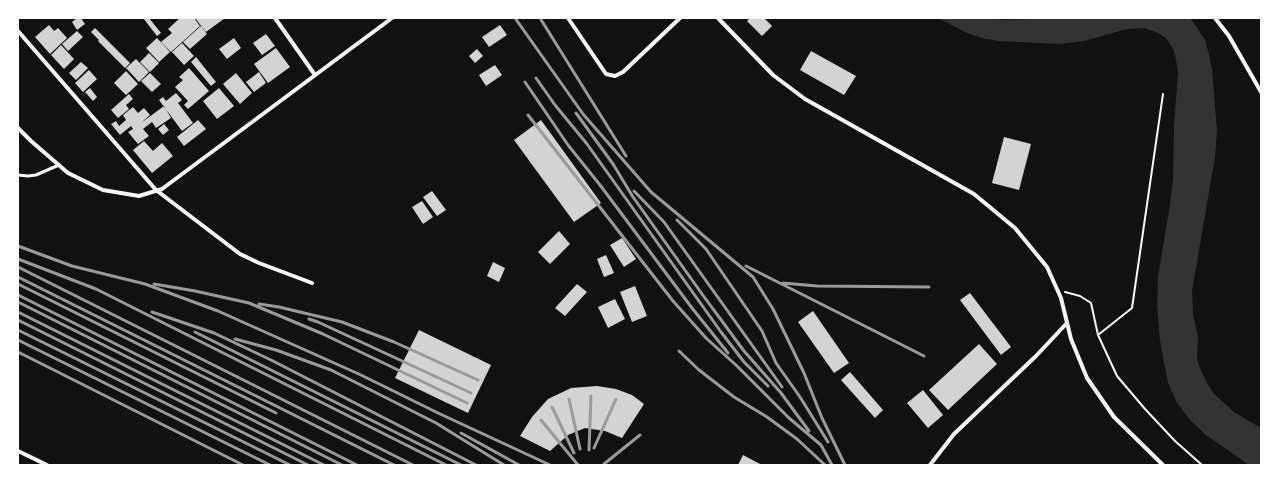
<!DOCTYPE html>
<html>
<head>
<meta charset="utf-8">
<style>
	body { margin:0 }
	#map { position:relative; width:1279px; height:483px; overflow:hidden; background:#111; font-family:"Nunito Sans",sans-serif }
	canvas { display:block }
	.frame { position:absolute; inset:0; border:19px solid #fff; pointer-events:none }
</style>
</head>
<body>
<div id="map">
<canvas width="1279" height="483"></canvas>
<div class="frame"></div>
</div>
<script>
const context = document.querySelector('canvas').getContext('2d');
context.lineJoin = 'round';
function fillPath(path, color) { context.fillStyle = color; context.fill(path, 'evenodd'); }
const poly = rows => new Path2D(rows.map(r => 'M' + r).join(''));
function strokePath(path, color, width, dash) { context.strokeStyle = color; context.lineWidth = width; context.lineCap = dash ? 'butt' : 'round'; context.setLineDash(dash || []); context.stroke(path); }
fillPath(poly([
	[938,18,993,18,1002,20,1063,18,1190,18,1194,23,1205,40,1209,54,1212,70,1217,130,1215,157,1192,291,1193,314,1198,337,1197,359,1200,368,1206,381,1214,394,1234,412,1261,428,1261,465,1249,465,1206,435,1191,421,1177,403,1168,383,1160,341,1157,306,1158,276,1170,205,1173,180,1174,125,1178,73,1175,54,1171,45,1166,38,1156,32,1144,28,1127,29,1084,41,1060,44,998,41,982,38,967,33]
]), '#333');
fillPath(poly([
	[77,18,81,18,85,24,77,30,72,22],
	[143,18,149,18,161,33,157,36],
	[180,18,194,18,200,26,171,52,161,42,172,33,168,29],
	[195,18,225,18,206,32],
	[750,18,764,18,772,26,762,36,747,21],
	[49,25,54,31,58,28,67,38,50,54,35,37],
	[500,25,507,35,489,47,482,37],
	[201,26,207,34,190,49,183,42],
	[95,28,130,63,125,68,98,41,99,40,91,32],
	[77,31,83,37,68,51,62,44],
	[266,34,275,46,262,55,253,43],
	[157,38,170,52,159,62,146,48],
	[234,38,241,48,227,59,219,49],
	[182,43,194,56,184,65,172,52],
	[61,45,74,59,64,69,51,55],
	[276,48,290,67,268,83,254,64],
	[477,49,483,56,475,63,469,56],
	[811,51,856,76,844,95,800,70],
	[149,53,159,63,150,72,140,62],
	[196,57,216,82,211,86,191,62],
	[136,59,149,72,139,82,126,68],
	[81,62,88,68,76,80,69,73],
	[495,65,502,75,486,86,479,75],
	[189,68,209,91,188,109,184,105,188,101,175,87,183,80,179,77],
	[89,70,97,79,83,92,75,83],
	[126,71,138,84,126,95,114,83],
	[259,72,266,83,254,92,246,82],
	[150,73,161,84,152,92,141,81],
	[236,73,252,93,240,104,223,84],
	[90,88,97,97,93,101,85,92],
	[219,88,234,106,217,119,203,101],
	[176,93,182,100,178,103,193,123,182,131,159,100,163,97,166,101],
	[129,94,133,99,126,105,129,109,118,118,111,110],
	[164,106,171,118,156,128,152,122,143,129,149,136,138,144,128,132,133,129,131,126,120,135,111,124,116,121,119,126,126,120,123,115,133,107,138,113,144,108,150,115,141,123],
	[198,120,206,129,184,146,177,137],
	[541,120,601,203,574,222,514,140],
	[164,124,169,130,163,135,158,129],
	[1004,137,1031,144,1019,190,992,183],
	[144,141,153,151,162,143,173,156,152,173,133,150],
	[432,191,446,210,437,216,423,197],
	[422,201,433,217,423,224,412,207],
	[559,231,570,244,550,264,538,252],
	[622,238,636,259,624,267,610,245],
	[606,255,614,273,604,277,597,259],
	[493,262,505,268,499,282,487,276],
	[577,284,587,292,565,316,555,308],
	[635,286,647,316,632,322,620,292],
	[970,293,1011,347,1001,355,960,300],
	[615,299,625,319,608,328,598,307],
	[813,311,849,363,834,373,798,322],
	[419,330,491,365,468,413,395,378],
	[979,344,997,364,948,410,929,390],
	[850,372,883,410,875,418,841,380],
	[597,386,616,389,632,395,644,404,622,438,605,431,585,428,568,435,550,451,520,436,532,417,548,399,571,388],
	[923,390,943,415,928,428,907,403],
	[743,455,762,465,738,465]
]), '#d3d3d3');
strokePath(poly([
	[1065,292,1080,296,1091,303,1098,335,1117,376,1145,409,1175,441,1202,465],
	[1098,335,1132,308,1163,94]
]), '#f5f5f5', 2);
strokePath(poly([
	[18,175,28,176,36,175,59,165]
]), '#f5f5f5', 3);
strokePath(poly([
	[275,18,315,75],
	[568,18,606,74,615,76,623,72,680,18],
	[718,18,773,75,805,99,974,194,1015,228,1047,267,1061,298,1071,339,1087,378,1114,417,1163,465],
	[1215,18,1229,36,1261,92],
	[18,31,156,190,240,254,259,263,312,283],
	[18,128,31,141,68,173,103,190,139,196,162,189,392,18],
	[18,451,47,465],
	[930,465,954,434,1036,356,1067,323]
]), '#f5f5f5', 4);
strokePath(poly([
	[515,18,583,114,651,192,753,277,773,309,804,373,822,418,845,465],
	[540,18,626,156],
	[536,78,555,105,587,144,721,332,744,362,768,386],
	[525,82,568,145,600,185,692,308,728,353],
	[576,113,613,164,633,197,702,294,744,351,781,393,809,431],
	[528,115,673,301,706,338,737,366,789,418,821,445,832,465],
	[634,191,664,222,782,387],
	[677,220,706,249,762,331,776,363,800,397,828,442],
	[18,246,72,266,145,284,218,311,361,375,438,413,550,465],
	[18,259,96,289,446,465],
	[746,266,924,356],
	[18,267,413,465],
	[18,277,394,465],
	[783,283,817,286,929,287],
	[18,284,276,413],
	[154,284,195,291,249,303,323,334,467,403],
	[18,295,357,465],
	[18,302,342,465],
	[259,304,279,307,342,322,394,342,478,380],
	[18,312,324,465],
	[152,312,214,333,271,360,476,465],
	[309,319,318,322,471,393],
	[18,320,308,465],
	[18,330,290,465],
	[195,332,461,465],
	[235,339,276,350,331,370,436,423,504,465],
	[18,340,270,465],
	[679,351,699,370,734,397,767,417,797,439,825,465],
	[18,352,243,465],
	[569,399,580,449],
	[552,407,574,453],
	[541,420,578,465],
	[461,433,519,465],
	[594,448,616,399],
	[589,450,591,396],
	[604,464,640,435]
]), '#9a9a9a', 3);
</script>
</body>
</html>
